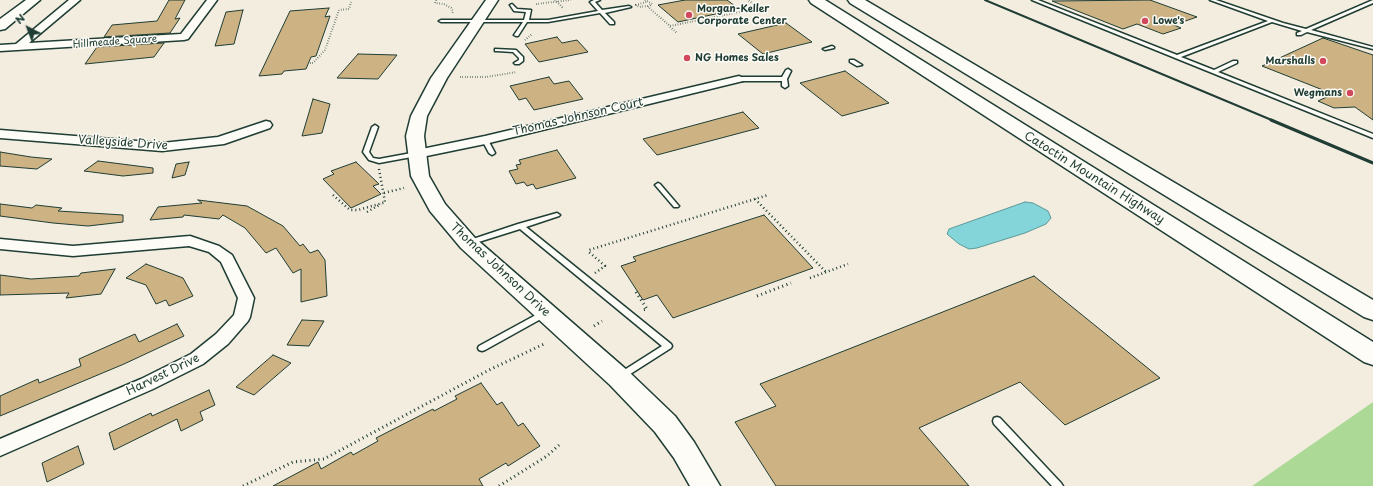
<!DOCTYPE html>
<html>
<head>
<meta charset="utf-8">
<style>
	body { margin:0 }
	#map { position:relative; width:1373px; height:486px; overflow:hidden; background:#f3ede0; font-family:"Playpen Sans",sans-serif }
	canvas { display:block }
	.north { position:absolute; left:8px; top:8px; width:40px; height:40px; -webkit-text-stroke:3px #fdfcf7; paint-order:stroke; rotate:318deg; font-size:11px; font-weight:700; line-height:16px; text-align:center; color:#1f3d34 }
	.north::after { content:''; display:block; margin:auto; width:14px; height:18px; background:#1f3d34; clip-path:polygon(50% 0,100% 100%,50% 72%,0 100%) }
</style>
</head>
<body>
<div id="map">
<canvas width="1373" height="486"></canvas>
<div class="north">N</div>
</div>
<script>
const context = document.querySelector('canvas').getContext('2d');
context.lineJoin = 'round';
function fillPath(path, color) { context.fillStyle = color; context.fill(path, 'evenodd'); }
const poly = rows => new Path2D(rows.map(r => 'M' + r).join(''));
function strokePath(path, color, width, dash) { context.strokeStyle = color; context.lineWidth = width; context.lineCap = dash ? 'butt' : 'round'; context.setLineDash(dash || []); context.stroke(path); }
function label(font, color, halo, rows, align = 'center') {
  context.font = font + ' "Playpen Sans",sans-serif'; context.lineWidth = 3; context.setLineDash([]); context.textBaseline = 'middle'; context.strokeStyle = halo; context.fillStyle = color; for (const [text, x, y, turn = 0] of rows) {
    context.save(); context.translate(x, y); context.rotate((+turn || 0) * Math.PI / 180); context.textAlign = isNaN(turn) ? turn : align; if (halo) context.strokeText(text, 0, 0); context.fillText(text, 0, 0); context.restore();
  }
}
fillPath(poly([
	[1373,402,1373,486,1252,486]
]), '#add996');
const water = poly([
	[1025,202,1033,203,1048,211,1051,218,1046,224,1025,233,977,248,969,249,959,244,947,234,949,229,1025,202]
]);
fillPath(water, '#84d5da');
strokePath(water, '#5c9898', 1);
const building = poly([
	[169,0,185,0,175,19,180,18,170,33,104,37,112,25,157,21,169,0],
	[685,0,727,0,739,9,678,22,658,5,685,0],
	[1150,0,1197,17,1174,25,1181,28,1163,34,1137,24,1123,29,1052,1,1150,0],
	[329,8,325,17,330,16,316,56,311,57,306,69,284,71,282,74,259,76,290,11,329,8],
	[243,10,234,44,215,46,226,12,243,10],
	[786,23,812,42,763,54,738,34,786,23],
	[557,37,562,43,577,40,588,52,539,62,525,44,557,37],
	[1323,38,1373,55,1373,120,1355,107,1334,108,1318,101,1329,96,1324,94,1328,92,1262,66,1323,38],
	[164,43,154,57,85,64,97,47,164,43],
	[358,54,397,55,378,79,337,78,358,54],
	[845,71,889,103,842,116,800,83,845,71],
	[549,77,554,84,569,81,583,99,534,110,526,98,519,100,510,86,549,77],
	[313,99,330,104,322,133,302,136,313,99],
	[743,112,759,128,657,155,643,139,743,112],
	[557,150,576,178,536,189,533,184,527,186,524,182,516,184,509,171,518,169,516,165,521,164,519,160,557,150],
	[0,152,31,157,52,159,37,169,0,166,0,152],
	[98,161,153,168,153,173,123,176,84,171,98,161],
	[189,162,185,175,172,178,176,164,189,162],
	[356,162,379,184,373,186,381,194,351,208,323,179,334,174,331,171,356,162],
	[198,200,247,206,283,226,300,246,303,244,310,253,318,250,325,260,327,296,301,302,301,269,293,273,276,248,266,253,245,228,223,215,219,219,184,215,183,217,150,220,158,207,202,203,198,200],
	[0,204,32,208,36,205,62,208,58,211,123,215,123,222,88,226,53,223,0,216,0,204],
	[764,215,813,268,673,318,657,295,643,300,621,266,636,261,633,257,764,215],
	[146,264,183,278,193,296,169,306,166,300,156,304,146,285,126,278,146,264],
	[115,269,101,294,66,298,69,293,0,295,0,275,31,279,79,276,81,273,115,269],
	[1034,276,1160,378,1065,425,1020,382,919,428,969,486,776,486,735,422,776,406,760,384,1034,276],
	[302,320,324,321,309,346,287,345,302,320],
	[177,324,184,336,124,364,0,416,0,396,38,379,39,383,81,366,79,359,135,334,139,342,177,324],
	[273,355,291,363,254,395,236,387,273,355],
	[481,383,497,405,502,402,518,426,523,423,540,446,508,466,506,463,479,479,483,486,273,486,318,462,321,469,351,452,353,455,378,441,376,438,433,409,434,411,457,399,455,396,481,383],
	[209,390,215,405,200,412,203,420,181,431,177,419,114,450,109,433,151,413,152,416,209,390],
	[78,446,84,464,47,482,42,463,78,446]
]);
fillPath(building, '#cdb283');
strokePath(building, '#1f3d34', 1);
const lane = poly([
	[594,0,600,0,595,2,602,10,629,6,631,7,605,13,614,22,614,24,610,24,600,13,548,22,527,22,518,36,516,36,514,35,523,22,441,22,439,21,441,20,524,20,526,12,514,11,510,5,512,4,517,9,531,10,529,20,548,20,598,11,590,2,594,0],
	[1032,0,1038,0,1177,55,1268,21,1210,0,1216,0,1283,23,1306,29,1373,0,1373,3,1311,30,1373,47,1373,49,1307,32,1301,35,1297,35,1297,33,1302,31,1272,22,1181,57,1214,70,1233,61,1237,61,1237,63,1218,72,1373,134,1373,138,1032,0],
	[832,46,834,47,834,48,825,50,823,49,832,46],
	[495,49,516,50,523,57,523,61,519,64,515,64,514,63,519,60,519,58,513,52,497,51,495,51,495,49],
	[850,60,854,60,862,65,857,66,850,62,850,60],
	[788,69,791,71,787,79,788,86,785,88,782,86,782,81,739,81,736,79,739,77,782,77,786,70,788,69],
	[375,125,378,127,369,152,373,158,379,159,417,152,420,154,417,156,379,163,369,160,363,152,372,127,375,125],
	[485,138,488,140,495,153,494,154,492,155,489,153,482,140,485,138],
	[658,183,660,184,678,205,679,206,678,207,674,207,656,186,655,185,658,183],
	[557,213,560,215,559,216,526,227,671,344,672,346,671,348,624,378,621,379,618,378,617,376,618,374,662,346,520,229,469,245,466,243,467,241,518,224,557,213],
	[545,310,548,311,549,313,548,315,485,350,482,351,479,350,478,348,479,346,545,310],
	[997,417,1000,418,1061,483,1063,486,1052,486,994,424,993,421,994,418,997,417]
]);
const street = poly([
	[69,0,80,0,29,43,181,34,207,0,217,0,188,39,184,40,0,51,0,45,16,44,69,0],
	[739,76,745,79,743,81,485,144,417,158,412,157,411,154,412,151,417,150,485,136,739,76],
	[266,121,270,122,272,125,270,128,224,144,162,151,0,138,0,130,162,143,218,137,266,121],
	[190,236,219,246,232,255,254,298,250,317,248,321,228,344,203,364,153,389,0,456,0,439,141,379,191,354,216,334,234,315,238,298,221,262,209,252,189,246,73,256,0,249,0,239,73,246,190,236]
]);
const secondary = poly([
	[26,0,40,0,5,29,0,30,0,19,26,0],
	[486,0,498,0,447,78,427,116,424,136,429,176,445,204,475,238,628,371,675,416,694,442,720,486,690,486,674,458,655,432,610,385,461,248,430,211,411,176,406,136,411,116,431,78,486,0]
]);
const highway = poly([
	[809,0,825,0,1373,342,1373,365,1364,362,811,3,809,0],
	[848,0,865,0,1373,300,1373,320,1364,317,850,3,848,0]
]);
strokePath(lane, '#1f3d34', 3);
strokePath(street, '#1f3d34', 3);
strokePath(secondary, '#1f3d34', 3);
strokePath(highway, '#1f3d34', 3);
strokePath(poly([
	[436,0,435,3,444,4,451,8,453,11,452,14],
	[555,0,563,8],
	[645,0,652,4,648,7,670,26,759,8,748,0],
	[646,2,636,5,639,7,648,6],
	[536,4,571,0],
	[670,27,677,33],
	[525,40,532,34],
	[310,63,313,63,325,50,339,10,349,9,351,2],
	[460,77,486,77,517,72]
]), '#1f3d34', 2, [0.5, 2]);
strokePath(poly([
	[379,169,385,202],
	[384,193,404,188],
	[333,195,350,210,358,210,386,202],
	[755,199,826,272],
	[367,212,381,204],
	[595,273,605,266,589,252,589,250,768,195],
	[810,278,848,264]
]), '#1f3d34', 2.5, [1, 3]);
strokePath(poly([
	[636,292,647,309,642,310],
	[757,296,791,283],
	[594,326,602,321],
	[243,486,293,462,324,459,489,370,544,344],
	[499,486,547,456,559,445]
]), '#1f3d34', 3, [1, 3.5]);
fillPath(lane, '#fdfcf7');
fillPath(street, '#fdfcf7');
fillPath(secondary, '#fdfcf7');
fillPath(highway, '#fdfcf7');
strokePath(poly([
	[985,0,1274,121]
]), '#1f3d34', 2);
strokePath(poly([
	[1271,120,1373,163]
]), '#1f3d34', 3);
for (const [x, y, r, color] of [
	[689,15,4,"#d1495b"],
	[1145,21,4,"#d1495b"],
	[687,58,4,"#d1495b"],
	[1323,61,4,"#d1495b"],
	[1350,93,4,"#d1495b"]
]) { const dot = new Path2D(); dot.arc(x, y, r, 0, 2 * Math.PI); context.fillStyle = color; context.fill(dot); strokePath(dot, '#fdfcf7', 1.5); }
label('bold 10px', '#1f3d34', '#fdfcf7', [
	["Morgan-Keller",697,9],
	["Corporate Center",697,21],
	["Lowe's",1153,21],
	["NG Homes Sales",695,58],
	["Marshalls",1315,61,"right"],
	["Wegmans",1342,93,"right"]
], 'left');
label('10px', '#1f3d34', '#fdfcf7', [
	["Hillmeade Square",115,42,-4]
]);
label('12px', '#1f3d34', '#fdfcf7', [
	["Thomas Johnson Court",578,117,-13],
	["Valleyside Drive",123,143,4],
	["Catoctin Mountain Highway",1094,178,32],
	["Thomas Johnson Drive",500,270,43],
	["Harvest Drive",163,375,-26]
]);
</script>
</body>
</html>
